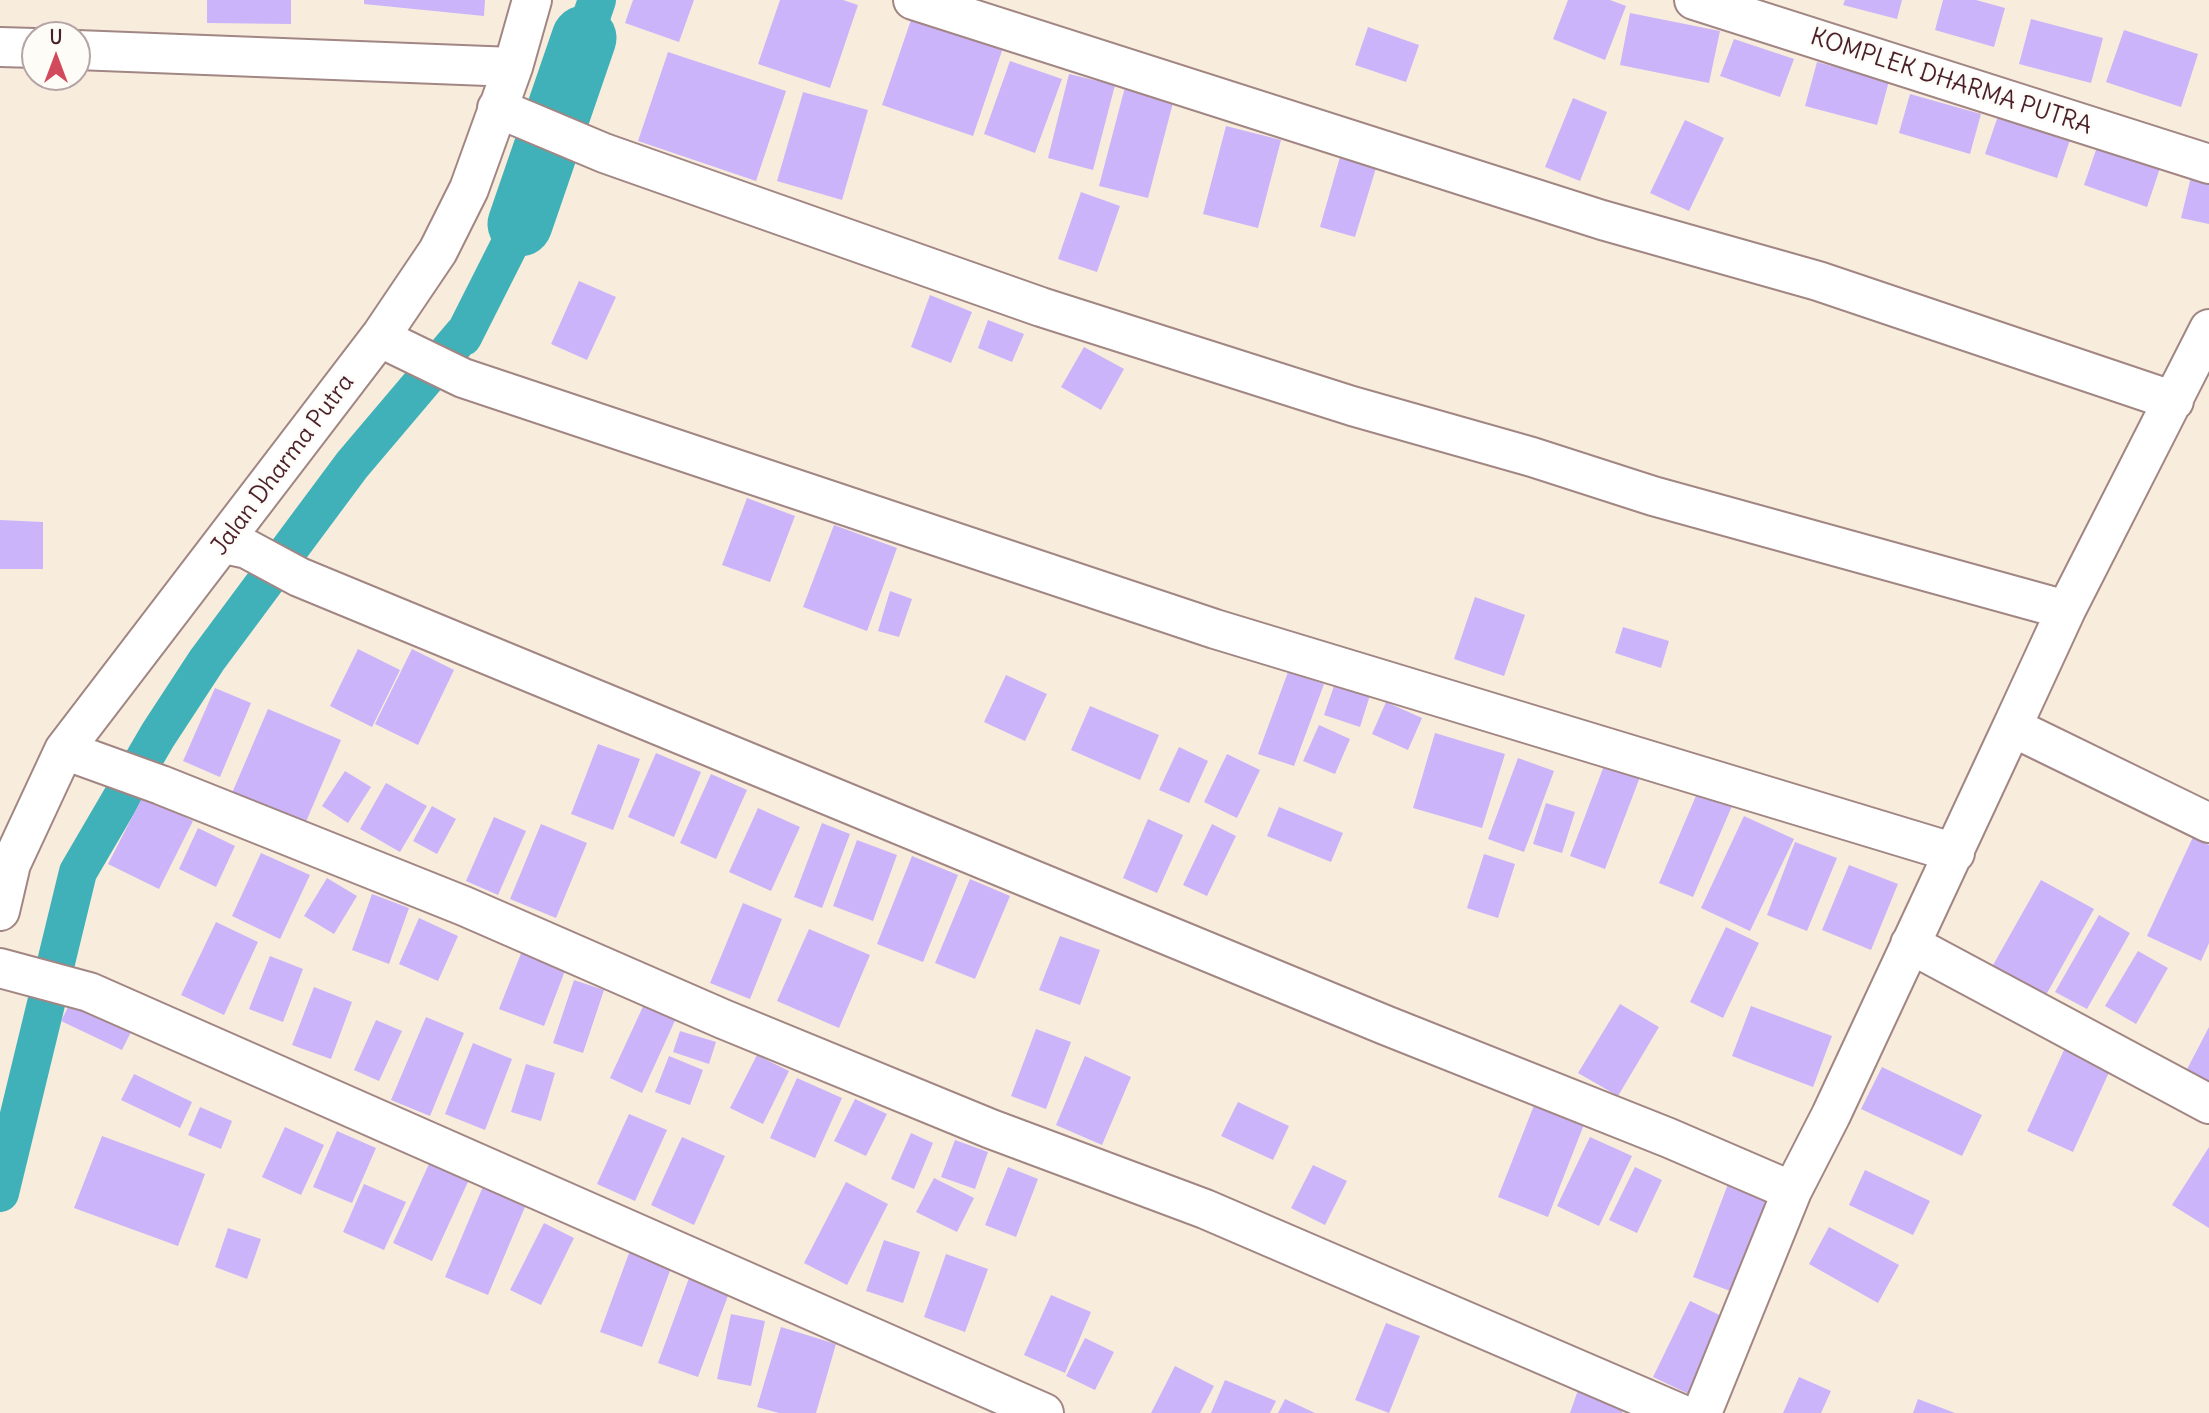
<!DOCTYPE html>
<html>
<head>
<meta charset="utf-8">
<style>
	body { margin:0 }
	#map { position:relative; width:2209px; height:1413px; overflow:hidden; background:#f8eddc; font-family:Delius,sans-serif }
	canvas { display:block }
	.north { position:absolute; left:21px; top:21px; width:70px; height:70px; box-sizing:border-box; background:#fdfcf7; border:2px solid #b5a4a5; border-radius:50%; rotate:0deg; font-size:19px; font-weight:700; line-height:28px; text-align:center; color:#4a1f2b }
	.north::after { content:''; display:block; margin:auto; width:24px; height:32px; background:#d1495b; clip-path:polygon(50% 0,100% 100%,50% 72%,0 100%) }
</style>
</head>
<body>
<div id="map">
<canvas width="2209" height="1413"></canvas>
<div class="north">U</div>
</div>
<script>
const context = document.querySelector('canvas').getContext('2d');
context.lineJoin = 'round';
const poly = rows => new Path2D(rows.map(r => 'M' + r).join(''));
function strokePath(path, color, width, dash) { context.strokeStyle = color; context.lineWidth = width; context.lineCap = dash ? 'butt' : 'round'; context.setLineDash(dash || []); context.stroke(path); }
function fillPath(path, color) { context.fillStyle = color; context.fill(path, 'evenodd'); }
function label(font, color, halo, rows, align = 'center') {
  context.font = font + ' Delius,sans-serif'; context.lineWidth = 5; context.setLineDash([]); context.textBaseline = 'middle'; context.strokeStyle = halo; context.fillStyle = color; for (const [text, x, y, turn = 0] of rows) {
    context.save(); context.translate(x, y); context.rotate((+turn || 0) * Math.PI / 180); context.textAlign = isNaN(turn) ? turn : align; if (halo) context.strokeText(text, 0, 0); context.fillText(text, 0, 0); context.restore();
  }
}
strokePath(poly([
	[584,38,597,0],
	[0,1193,78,872,158,735,207,660,352,465,463,334,463,337,520,224]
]), '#40b1b8', 38);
strokePath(poly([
	[520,224,584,38]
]), '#40b1b8', 65);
fillPath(poly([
	[207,0,291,0,291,24,207,23],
	[364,0,485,0,484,16,364,4],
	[633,0,694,0,679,42,625,23],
	[780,0,843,0,858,5,830,88,758,64],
	[1568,0,1610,0,1626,6,1605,60,1553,39],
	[1845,0,1902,0,1897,19,1843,5],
	[1943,0,1976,0,2005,8,1994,47,1935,30],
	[914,11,1005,42,973,136,882,105],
	[1630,13,1720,31,1709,83,1620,65],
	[2031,19,2103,38,2091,83,2019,64],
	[1368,27,1419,45,1406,82,1355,65],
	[2124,30,2198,54,2181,107,2106,82],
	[1734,39,1794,59,1780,97,1720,76],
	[668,52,786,91,756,181,638,141],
	[1010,61,1062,79,1035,153,984,134],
	[1817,62,1889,81,1877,125,1805,106],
	[1069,74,1115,85,1093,170,1048,158],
	[1125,87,1174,99,1148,198,1099,186],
	[803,92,868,110,842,200,777,181],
	[1910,94,1981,114,1970,154,1899,133],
	[1573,98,1607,112,1580,181,1545,167],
	[1998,116,2070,140,2057,178,1985,154],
	[1685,120,1724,138,1689,211,1650,193],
	[1226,126,1281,140,1258,228,1203,214],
	[2097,147,2160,168,2147,207,2084,185],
	[1340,157,1376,168,1355,237,1320,227],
	[2191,177,2209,181,2209,224,2181,218],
	[1081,192,1120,206,1097,272,1058,259],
	[579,281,616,297,587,360,551,344],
	[930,295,972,312,951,363,911,347],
	[988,320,1024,334,1012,362,978,348],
	[1084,347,1124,369,1101,410,1061,387],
	[747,498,795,516,770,582,722,565],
	[0,520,43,522,43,569,0,569],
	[834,525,897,548,867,631,803,607],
	[890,591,912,599,899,637,878,631],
	[1475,597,1525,615,1504,676,1454,659],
	[1623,627,1669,641,1661,668,1615,653],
	[358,649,400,670,372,727,330,706],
	[412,649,454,670,418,745,375,724],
	[1288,672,1324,684,1294,766,1258,754],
	[1006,675,1047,694,1025,741,984,722],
	[1336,680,1371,692,1360,727,1324,715],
	[215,688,251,703,220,777,183,761],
	[1386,702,1422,718,1408,750,1372,734],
	[1090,706,1159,735,1140,780,1071,750],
	[268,709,341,740,305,824,232,793],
	[1319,725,1350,739,1335,774,1303,761],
	[1435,733,1505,754,1482,828,1413,808],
	[598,744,640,759,613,830,571,814],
	[1179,747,1208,761,1189,803,1159,790],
	[656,753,701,772,674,837,628,817],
	[1227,754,1260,770,1237,818,1204,802],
	[1518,758,1554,771,1524,852,1488,839],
	[1605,763,1640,777,1605,869,1570,856],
	[345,771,371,787,348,823,322,806],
	[711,774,747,790,716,859,680,843],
	[386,783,427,806,400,852,360,829],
	[1698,791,1732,806,1693,897,1659,883],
	[143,796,193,821,159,889,108,864],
	[1546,803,1575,812,1562,853,1533,844],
	[432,806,456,819,437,854,413,841],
	[1279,807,1343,833,1331,862,1267,836],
	[758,808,800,827,771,891,729,872],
	[1744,816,1794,839,1750,931,1701,908],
	[494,817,526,831,498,895,466,881],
	[1148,819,1183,835,1157,893,1123,878],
	[822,823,850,834,822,908,794,897],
	[541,824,587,843,556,918,510,899],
	[1212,824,1236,836,1207,896,1183,885],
	[198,828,235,846,216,887,179,869],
	[2193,837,2209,845,2209,943,2201,961,2147,936],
	[857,840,897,855,873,921,833,906],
	[1795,842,1837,858,1807,931,1767,915],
	[261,853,310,875,280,939,232,916],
	[1484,854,1515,864,1498,918,1467,908],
	[912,856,958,875,923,962,877,944],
	[1849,865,1898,884,1871,950,1822,930],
	[327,878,357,896,334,934,304,916],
	[970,879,1010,896,975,979,935,963],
	[2041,880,2094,909,2041,1004,1988,974],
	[372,894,409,908,389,964,352,950],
	[743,903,782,919,750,999,710,983],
	[2099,915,2130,933,2087,1009,2055,992],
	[419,918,458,936,438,981,399,964],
	[216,922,258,942,224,1015,181,995],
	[1726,927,1759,943,1723,1018,1690,1002],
	[809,929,870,955,839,1028,777,1001],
	[1060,936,1100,950,1080,1005,1039,990],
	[522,951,566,968,544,1026,499,1009],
	[2138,951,2168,968,2136,1024,2105,1006],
	[270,956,303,969,283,1022,249,1009],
	[574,980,604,990,583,1053,553,1043],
	[314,987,352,1002,331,1059,292,1045],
	[74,995,135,1024,122,1050,61,1021],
	[646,1000,678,1014,642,1093,610,1078],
	[1620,1004,1659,1027,1618,1096,1578,1073],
	[1751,1006,1832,1036,1813,1087,1732,1056],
	[426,1017,464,1033,430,1116,391,1100],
	[376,1020,402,1031,379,1081,354,1070],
	[2209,1027,2209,1088,2184,1075],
	[1036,1029,1071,1042,1046,1109,1011,1096],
	[680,1031,716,1042,709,1064,673,1052],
	[2069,1039,2115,1059,2073,1152,2027,1131],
	[473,1043,512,1059,485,1130,445,1114],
	[757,1055,789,1071,763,1124,730,1108],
	[669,1056,703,1070,690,1105,655,1092],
	[1085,1056,1131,1077,1102,1145,1056,1125],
	[526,1064,555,1073,541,1121,511,1112],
	[1882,1067,1982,1115,1962,1156,1861,1109],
	[134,1074,192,1102,180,1128,121,1100],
	[797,1078,842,1098,815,1158,770,1138],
	[1540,1090,1590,1109,1548,1217,1498,1197],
	[855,1099,887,1114,866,1156,834,1141],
	[1238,1102,1289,1126,1273,1160,1221,1136],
	[200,1107,232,1121,221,1149,188,1135],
	[629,1114,667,1130,635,1201,597,1184],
	[285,1127,324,1145,301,1195,262,1177],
	[337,1131,376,1148,352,1203,313,1187],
	[911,1133,933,1143,914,1189,891,1179],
	[102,1136,205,1174,178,1246,74,1208],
	[682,1137,725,1156,694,1225,651,1205],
	[1590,1137,1632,1156,1599,1226,1557,1206],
	[955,1140,988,1152,975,1189,941,1177],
	[2209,1147,2209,1228,2172,1205],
	[433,1155,472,1173,432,1261,393,1243],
	[1313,1165,1347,1181,1325,1225,1291,1208],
	[1008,1167,1038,1179,1016,1237,985,1225],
	[1635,1167,1662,1180,1637,1233,1609,1220],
	[1865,1170,1930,1201,1913,1235,1849,1205],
	[1731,1176,1771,1190,1733,1292,1693,1277],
	[934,1178,974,1198,957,1232,916,1212],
	[846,1182,888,1204,847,1285,804,1263],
	[364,1184,406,1202,384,1250,343,1232],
	[484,1184,527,1202,488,1295,445,1277],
	[544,1223,574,1238,541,1305,510,1290],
	[1829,1227,1899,1265,1878,1303,1809,1264],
	[228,1228,261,1239,247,1279,215,1267],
	[884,1240,920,1252,903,1303,866,1291],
	[632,1245,674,1260,642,1347,600,1332],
	[946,1254,988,1269,965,1332,924,1317],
	[693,1267,733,1282,698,1377,658,1363],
	[1051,1295,1091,1312,1065,1373,1024,1355],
	[1690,1301,1728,1319,1691,1395,1653,1377],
	[731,1314,765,1321,751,1386,717,1379],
	[1386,1323,1420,1336,1389,1413,1355,1400],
	[781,1327,836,1344,816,1413,779,1413,757,1407],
	[1085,1338,1114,1352,1095,1390,1066,1376],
	[1175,1366,1214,1386,1200,1413,1151,1413],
	[1799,1377,1831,1391,1821,1413,1783,1413],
	[1225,1380,1276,1401,1270,1413,1211,1413],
	[1578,1390,1624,1407,1622,1413,1570,1413],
	[1285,1399,1315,1413,1278,1413],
	[1918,1399,1955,1413,1913,1413]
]), '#cbb4f9');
const minor = poly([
	[913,0,1602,220,1818,281,2174,401],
	[1694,0,2209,164],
	[0,47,35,48],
	[77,50,513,67],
	[497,108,604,153,1041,307,1352,406,1532,457,1653,496,2066,610],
	[382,334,395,345,463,378,1215,629,1955,853],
	[224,544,247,549,299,577,1385,1025,1669,1138,1792,1191],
	[2012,727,2066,610,2209,329],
	[64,750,161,785,464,906,723,1019,991,1129,1205,1209,1679,1413],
	[0,911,11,864,64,750,382,334,438,251,469,189,513,67,532,0],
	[1910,944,2209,1104],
	[0,968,89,992,1044,1413],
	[1702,1413,1792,1191,1831,1115,2012,727,2209,823]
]);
strokePath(minor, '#a18684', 42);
strokePath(minor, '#fff', 38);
label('24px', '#4a1f2b', '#fdfcf7', [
	["KOMPLEK DHARMA PUTRA",1951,82,18],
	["Jalan Dharma Putra",283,465,-53]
]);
</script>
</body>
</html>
